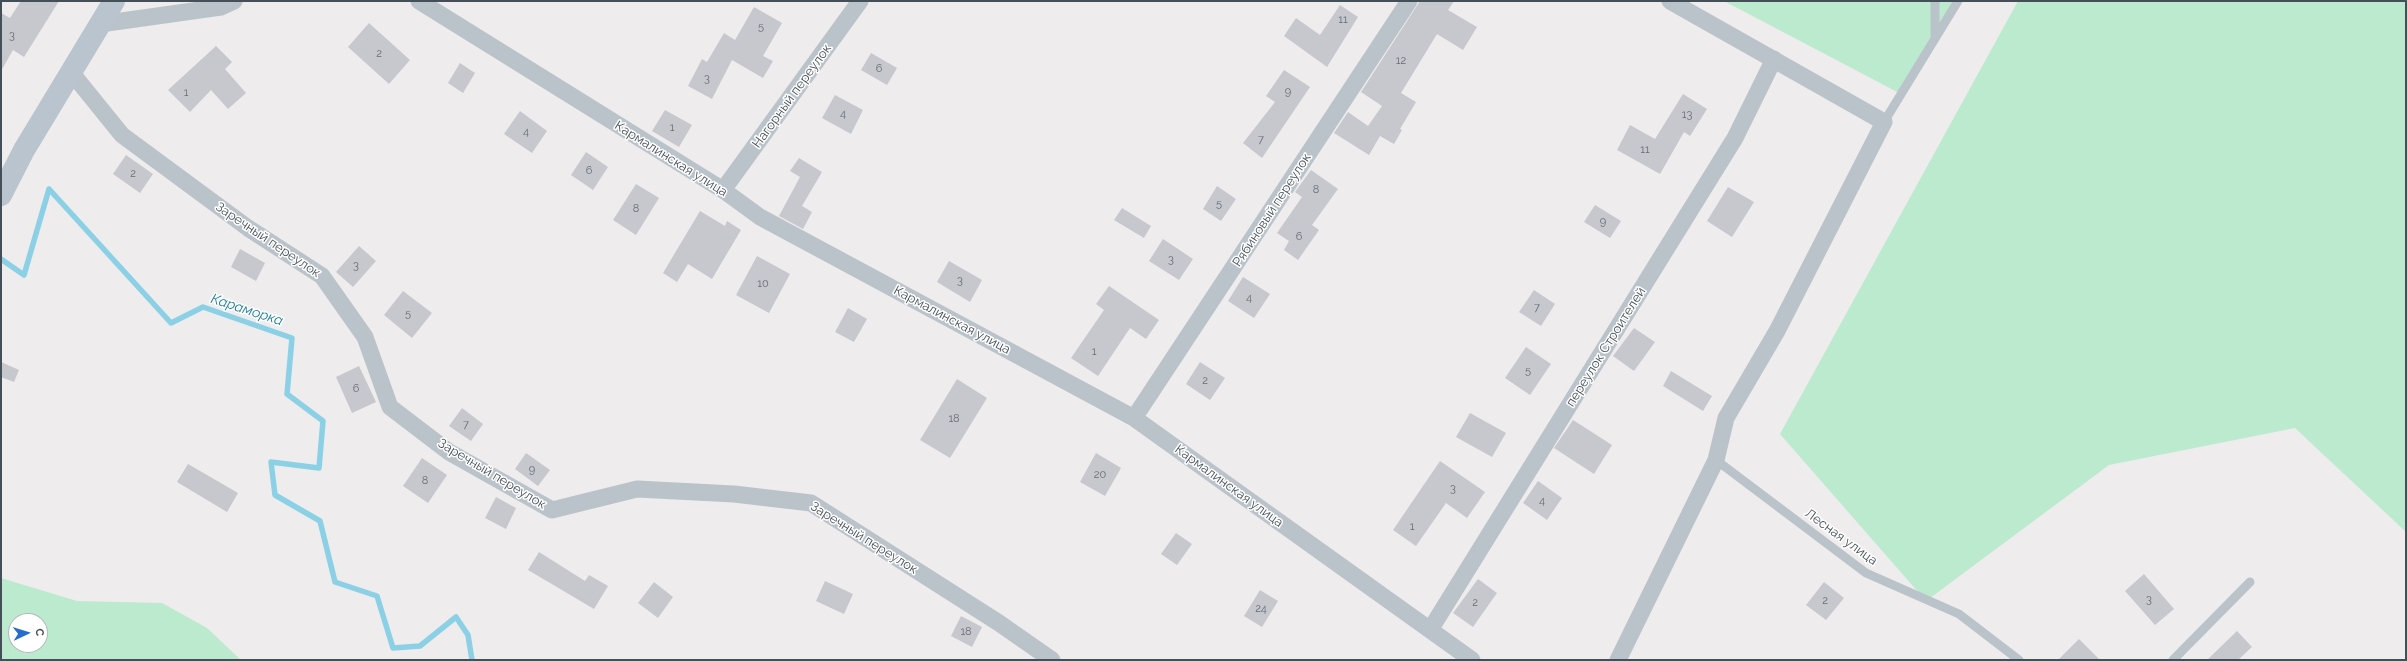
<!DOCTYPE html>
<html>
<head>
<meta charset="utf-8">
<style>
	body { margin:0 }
	#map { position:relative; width:2407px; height:661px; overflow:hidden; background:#eeecec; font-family:Raleway,sans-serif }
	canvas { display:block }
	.frame { position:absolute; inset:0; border:2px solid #454f57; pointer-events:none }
	.north { position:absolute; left:8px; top:613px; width:40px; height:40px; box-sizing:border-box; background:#fff; border:1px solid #b5b9bc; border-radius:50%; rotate:86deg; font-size:11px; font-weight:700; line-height:16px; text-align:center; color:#454f57 }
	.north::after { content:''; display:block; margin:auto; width:14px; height:18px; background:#246ccf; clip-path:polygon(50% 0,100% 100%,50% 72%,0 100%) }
</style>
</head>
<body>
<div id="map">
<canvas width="2407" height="661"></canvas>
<div class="frame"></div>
<div class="north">С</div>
</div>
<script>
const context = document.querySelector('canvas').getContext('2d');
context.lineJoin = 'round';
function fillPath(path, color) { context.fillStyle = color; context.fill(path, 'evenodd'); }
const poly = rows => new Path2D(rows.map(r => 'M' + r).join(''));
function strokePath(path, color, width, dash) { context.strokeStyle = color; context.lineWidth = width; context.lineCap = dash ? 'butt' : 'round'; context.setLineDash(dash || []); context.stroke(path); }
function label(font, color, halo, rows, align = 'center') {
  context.font = font + ' Raleway,sans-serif'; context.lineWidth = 3; context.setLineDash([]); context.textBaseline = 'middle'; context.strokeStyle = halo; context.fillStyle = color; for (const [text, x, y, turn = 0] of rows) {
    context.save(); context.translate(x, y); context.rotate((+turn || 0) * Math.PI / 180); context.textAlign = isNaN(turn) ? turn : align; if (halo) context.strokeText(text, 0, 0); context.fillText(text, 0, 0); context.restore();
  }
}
fillPath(poly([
	[1724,1,1957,1,1901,94],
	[2018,1,2406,1,2406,532,2295,428,2109,465,1926,601,1780,434],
	[1,578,77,601,162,603,207,628,241,660,1,660],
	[16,621,40,621,40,645,16,645]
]), '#bbeace');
strokePath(poly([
	[1,259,24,275,49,189,171,323,203,307,292,338,287,394,323,421,319,468,271,462,275,495,320,521,335,582,377,596,393,648,420,646,456,617,468,635,472,660]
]), '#8bd0e5', 5.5);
fillPath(poly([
	[21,1,59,1,24,57,13,50,1,71,1,13,10,18],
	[1420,1,1454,1,1448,10,1477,27,1463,50,1437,34,1401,93,1416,102,1400,129,1402,130,1394,144,1380,136,1369,155,1334,133,1348,112,1368,126,1382,106,1361,92],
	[1340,5,1358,17,1327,67,1284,36,1296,18,1320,35],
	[754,7,782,23,763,56,773,61,763,78,732,60,712,99,688,86,702,59,707,62,724,33,735,40],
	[369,23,410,60,389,84,348,47],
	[216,46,232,62,225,69,246,93,228,109,211,90,190,112,168,90],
	[871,53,897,68,887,85,861,70],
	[460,63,475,73,463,93,448,83],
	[1284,70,1310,87,1262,158,1243,143,1275,102,1266,96],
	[1683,94,1707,109,1690,136,1684,132,1660,174,1617,150,1630,125,1655,139],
	[835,95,863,110,851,134,822,118],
	[665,110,692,125,679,147,652,131],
	[520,111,547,131,532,153,504,134],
	[586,152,608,167,593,190,571,175],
	[126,155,153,174,140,193,113,174],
	[799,158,822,172,802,206,812,212,803,229,779,216,800,177,790,171],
	[1311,170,1338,189,1312,225,1319,230,1298,260,1284,250,1289,241,1277,233,1302,197,1295,192],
	[636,184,659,198,636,235,613,220],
	[1217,186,1236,199,1221,221,1203,209],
	[1728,187,1754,202,1732,237,1707,221],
	[1595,205,1621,221,1610,238,1584,222],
	[1122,208,1151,226,1144,238,1114,220],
	[700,211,725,226,727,221,741,230,712,279,688,264,677,282,663,273],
	[1163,239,1193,259,1179,280,1149,261],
	[359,246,376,261,353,287,336,272],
	[240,249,265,263,256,281,231,267],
	[757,256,790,274,769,313,736,295],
	[949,261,982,280,970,302,937,282],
	[1243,277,1270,294,1254,318,1228,301],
	[1109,286,1159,320,1146,339,1130,328,1098,376,1071,358,1104,310,1096,304],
	[1534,290,1555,304,1541,326,1519,312],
	[403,291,432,313,412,338,384,315],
	[848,308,867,319,854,342,835,332],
	[1634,328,1655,342,1634,371,1613,356],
	[1526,347,1551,364,1530,395,1505,378],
	[1,362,19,370,14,382,1,377],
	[1200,362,1225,378,1210,400,1186,384],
	[359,366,376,402,352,413,336,377],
	[1671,371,1712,396,1703,411,1663,386],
	[957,379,987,398,950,458,920,440],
	[462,408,483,424,471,441,449,426],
	[1470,413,1506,433,1492,457,1456,437],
	[1573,420,1612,445,1594,474,1554,448],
	[526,453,550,470,538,486,515,469],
	[1096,453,1121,468,1105,496,1080,482],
	[422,458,447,475,428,503,403,486],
	[1440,461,1485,492,1467,518,1446,503,1416,546,1393,530],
	[188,464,238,493,227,512,177,482],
	[1538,481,1562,498,1547,520,1523,503],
	[496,497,516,508,506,529,485,518],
	[1176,533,1192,544,1177,565,1161,554],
	[539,552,585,581,589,575,608,586,594,609,528,570],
	[2144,574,2174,609,2155,625,2125,591],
	[1478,579,1497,593,1473,627,1453,613],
	[825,581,853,594,844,614,816,601],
	[654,582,673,597,658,618,638,603],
	[1824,582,1844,598,1826,620,1806,605],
	[1260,590,1278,601,1262,627,1244,616],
	[961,616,982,627,972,647,951,636],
	[2237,631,2252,647,2238,660,2207,660],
	[2079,639,2100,660,2058,660]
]), '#c6c8ce');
strokePath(poly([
	[1935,1,1935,37],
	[1884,122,1958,1],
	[1716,460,1866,573,1959,614,2019,660],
	[2173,660,2250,582]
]), '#bbc3ca', 9);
strokePath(poly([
	[419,1,723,190,760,217,1134,418,1472,660],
	[100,24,221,7,234,1],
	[71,72,122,135,248,228,322,276,365,337,390,407,449,452,552,510,637,489,734,494,811,503,999,623,1052,660],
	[723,190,860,1],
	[1134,418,1409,1],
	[1430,630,1735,138,1774,59],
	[1618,660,1716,460,1726,418,1777,331,1884,122,1670,1]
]), '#bbc3ca', 17);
strokePath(poly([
	[1,195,24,150,114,1]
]), '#bac4cf', 22);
label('11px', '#656d75', null, [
	["11",1343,20],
	["5",761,27],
	["3",12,36],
	["2",379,54],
	["12",1401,61],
	["6",879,69],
	["3",707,79],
	["9",1288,92],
	["1",186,93],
	["4",843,114],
	["13",1687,115],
	["1",672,128],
	["4",526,132],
	["7",1261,140],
	["11",1645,150],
	["6",589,171],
	["2",133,174],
	["8",1316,190],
	["5",1219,204],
	["8",636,209],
	["9",1603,222],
	["6",1299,237],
	["3",1171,260],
	["3",356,266],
	["3",960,281],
	["10",763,284],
	["4",1249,298],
	["7",1537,308],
	["5",408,314],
	["1",1094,352],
	["5",1528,371],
	["2",1205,381],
	["6",356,389],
	["18",954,419],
	["7",466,425],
	["9",532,470],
	["20",1100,475],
	["8",425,481],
	["3",1453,489],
	["4",1542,501],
	["1",1412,527],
	["3",2149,600],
	["2",1825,601],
	["2",1475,603],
	["24",1261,609],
	["18",966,632]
]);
label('13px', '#454f57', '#fff', [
	["Нагорный переулок",792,96,-54],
	["Кармалинская улица",671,159,32],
	["Рябиновый переулок",1272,210,-57],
	["Заречный переулок",268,240,34],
	["Кармалинская улица",952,320,28],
	["переулок Строителей",1606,347,-58],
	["Заречный переулок",492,474,31],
	["Кармалинская улица",1229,486,36],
	["Лесная улица",1841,537,36],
	["Заречный переулок",864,538,32]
]);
label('italic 14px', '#157c9b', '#fff', [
	["Караморка",247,310,18]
]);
</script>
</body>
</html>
